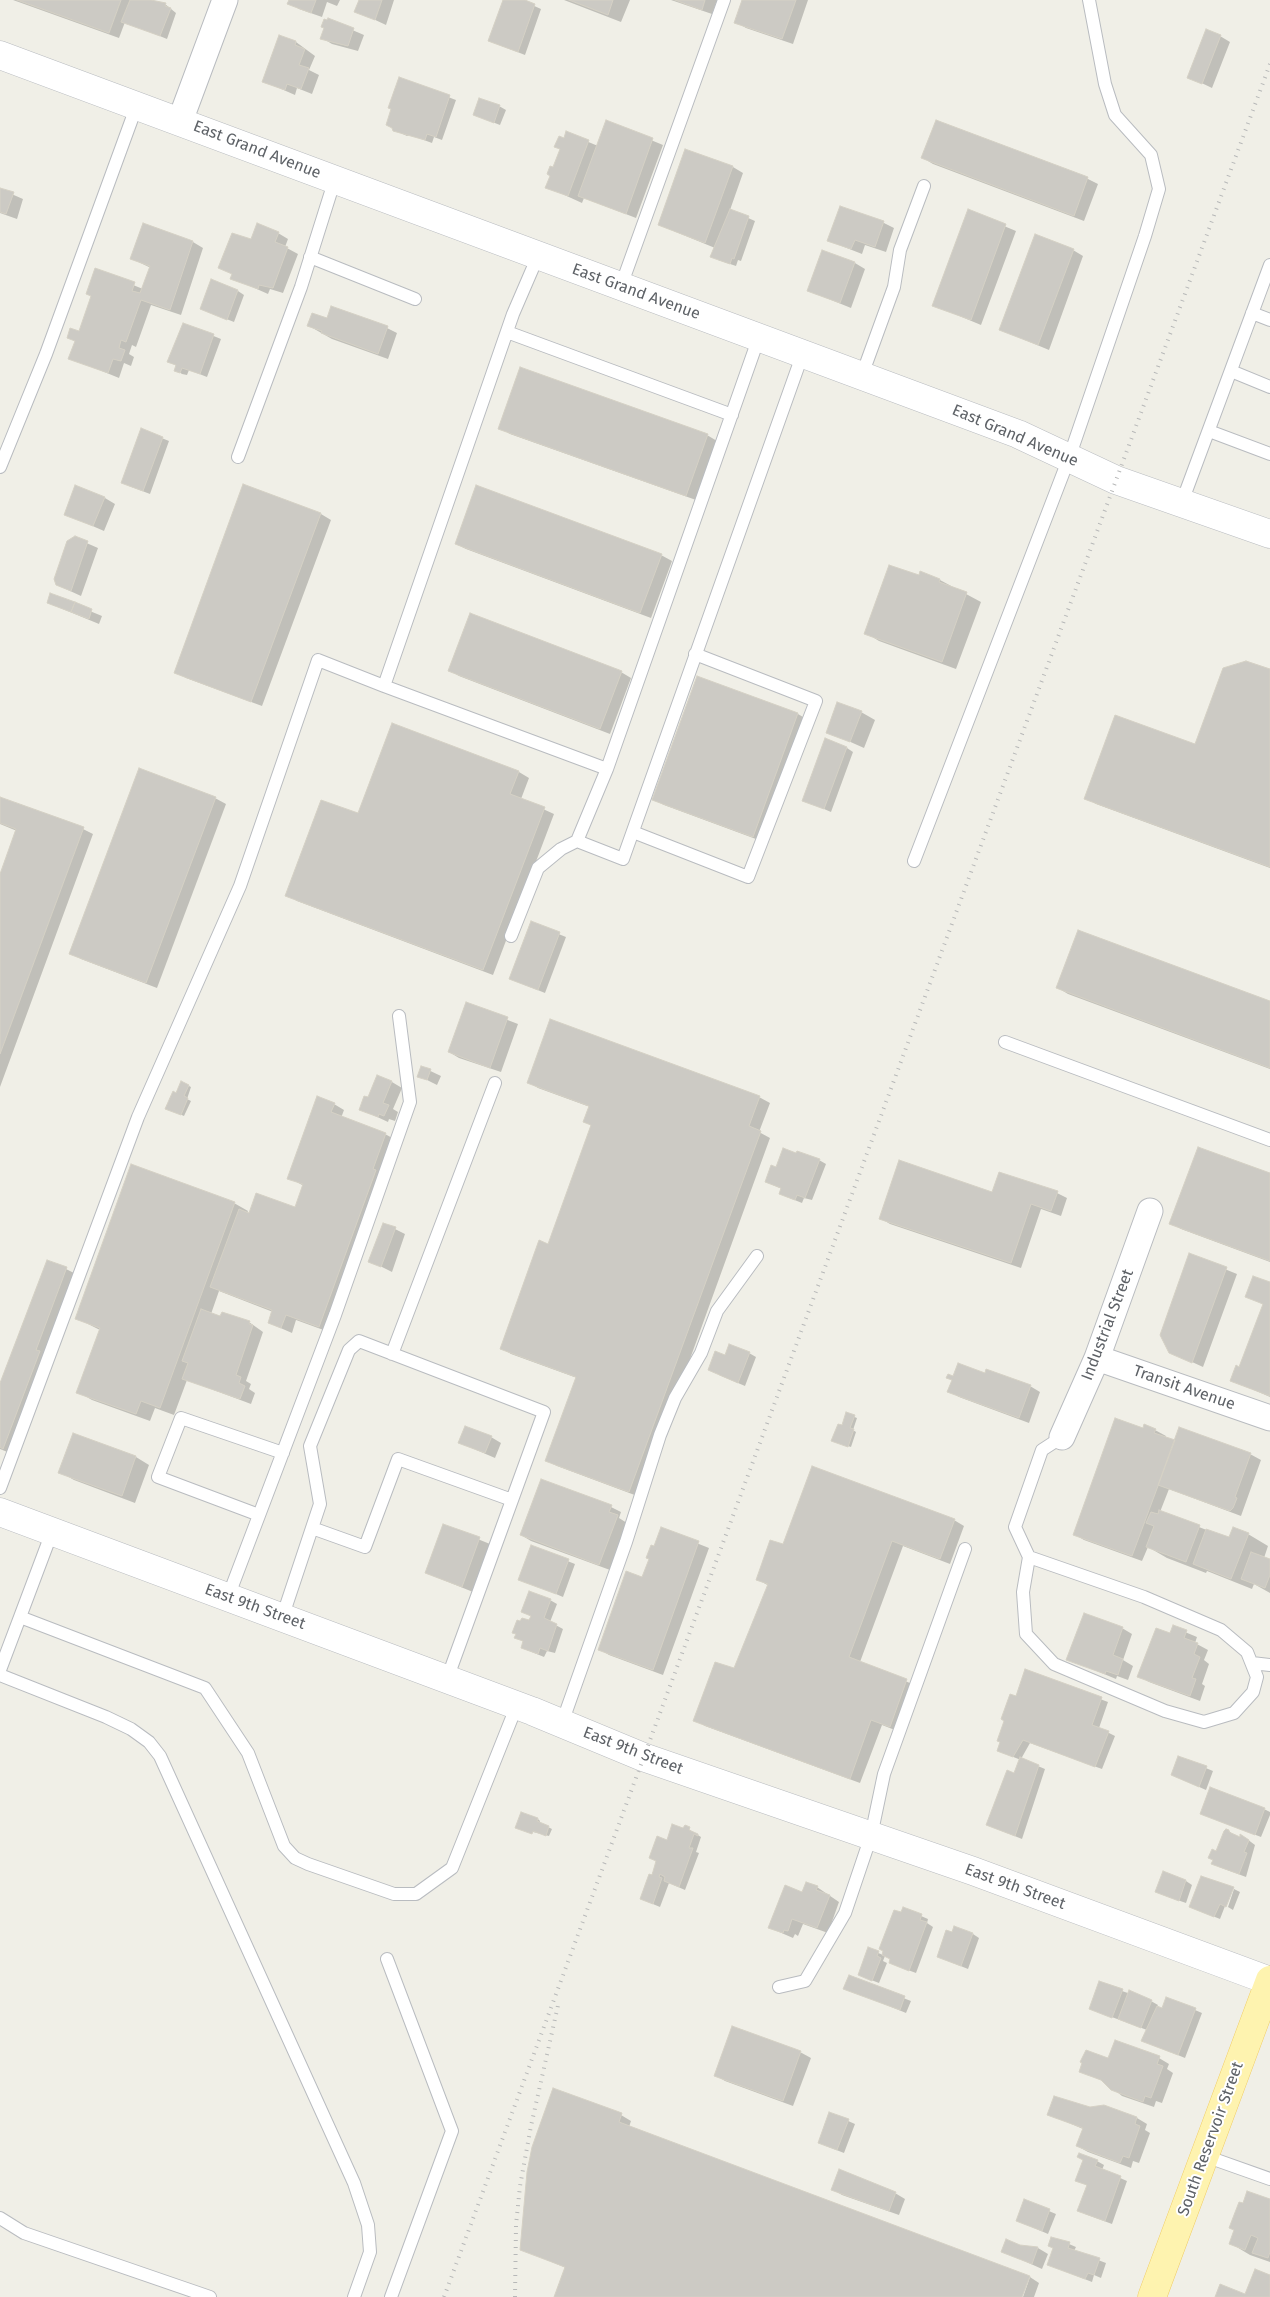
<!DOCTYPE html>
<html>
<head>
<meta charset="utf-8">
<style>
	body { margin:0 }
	canvas { display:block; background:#f0efe7 }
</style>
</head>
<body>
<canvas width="1270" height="2297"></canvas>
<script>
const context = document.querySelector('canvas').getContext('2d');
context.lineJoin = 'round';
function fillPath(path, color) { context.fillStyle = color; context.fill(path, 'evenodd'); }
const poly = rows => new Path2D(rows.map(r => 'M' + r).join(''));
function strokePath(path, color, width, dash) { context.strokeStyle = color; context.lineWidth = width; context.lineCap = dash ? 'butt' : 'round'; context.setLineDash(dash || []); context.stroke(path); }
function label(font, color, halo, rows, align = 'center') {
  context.font = font + ' "Fira Sans",sans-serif'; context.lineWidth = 4; context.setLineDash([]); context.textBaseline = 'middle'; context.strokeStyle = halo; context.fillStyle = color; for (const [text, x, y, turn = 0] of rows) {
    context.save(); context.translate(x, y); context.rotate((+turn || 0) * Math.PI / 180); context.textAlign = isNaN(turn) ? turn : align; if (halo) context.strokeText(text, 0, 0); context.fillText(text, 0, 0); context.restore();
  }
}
fillPath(poly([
	[13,0,148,0,165,4,176,13,167,39,125,22,119,38],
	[290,0,340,0,337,6,327,2,322,17,299,9,289,3],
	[360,0,394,0,386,25,356,11],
	[504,0,521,0,541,9,525,55,489,41],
	[564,0,630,0,621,22],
	[671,0,717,0,712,14],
	[743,0,808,0,793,44,746,28,736,22],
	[329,20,364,35,358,51,332,44,322,38],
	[1220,36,1230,42,1212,88,1189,77],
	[296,42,315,56,309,70,319,75,312,94,297,88,295,95,263,81],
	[400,79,456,100,442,140,434,137,432,143,410,135,407,136,394,130],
	[499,106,506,110,500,125,474,115],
	[936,121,1088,179,1098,184,1084,221,933,164,923,158],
	[607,122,663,145,636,218,584,198,582,203,547,187,567,133,598,146],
	[686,150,733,167,743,173,730,210,755,221,741,261,738,260,736,266,718,260,715,248,659,225],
	[0,189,23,199,17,219,0,213],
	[840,207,884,223,894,228,886,252,865,245,862,254,829,241],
	[968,211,1016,231,981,325,933,305],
	[144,224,193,242,203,248,181,315,151,305,136,347,132,345,129,354,134,357,131,366,124,363,119,378,70,358,93,296,96,270,143,289,151,268,132,259],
	[278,233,288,239,285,247,298,254,283,293,270,289,268,294,232,278,251,241],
	[1073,250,1083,256,1049,350,1001,330],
	[855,263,865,269,851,308,809,291],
	[238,291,244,295,234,322,201,309],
	[184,324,221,339,207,377,189,370,187,375,182,374,176,370,177,366,169,362],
	[309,326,387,328,397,333,388,359,332,339],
	[500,428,707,435,717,441,696,500,510,434],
	[142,430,169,441,150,494,129,486],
	[105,498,115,504,104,531,65,514],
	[321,514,331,520,262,706,186,678,175,672],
	[75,538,98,548,81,596,57,585],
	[456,544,661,555,672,561,651,618,466,549],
	[921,573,940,580,981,602,956,669,879,641,866,633,920,577],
	[51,595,102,616,99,624,48,603],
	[449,670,621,672,631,678,610,734,459,676],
	[1270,671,1270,868,1096,804,1086,798,1196,746],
	[698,678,798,714,808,720,764,842,664,805,654,800],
	[861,712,875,720,864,748,828,732],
	[847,748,853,752,831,812,803,800],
	[519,772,529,778,521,799,554,814,493,975,297,901,287,895,359,815],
	[0,798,83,829,93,834,0,1087,0,877,17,831,0,824],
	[215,798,226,804,157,988,81,959,70,953],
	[531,923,566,937,545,993,510,979],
	[1058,988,1270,1004,1270,1069,1068,994],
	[466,1004,518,1024,501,1072,459,1058,449,1052],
	[422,1067,441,1076,437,1085,419,1076],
	[392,1082,402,1088,393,1109,398,1112,395,1121,389,1119,388,1122,360,1109,369,1099],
	[528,1082,759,1097,770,1103,759,1132,770,1138,640,1497,557,1466,547,1461,577,1378,511,1354,501,1348,549,1245,592,1126,585,1122,590,1107,538,1088],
	[189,1086,191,1087,187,1099,191,1101,184,1116,170,1110,177,1094],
	[334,1104,344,1110,341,1118,385,1134,396,1140,329,1332,296,1320,292,1333,269,1323,273,1312,219,1291,211,1314,249,1322,263,1332,246,1381,251,1384,249,1389,255,1393,251,1404,187,1380,174,1415,155,1408,150,1421,92,1400,78,1392,100,1330,76,1318,234,1203,248,1211,247,1213,296,1209,304,1186,289,1178],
	[819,1160,826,1164,812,1200,804,1198,802,1203,787,1197,781,1194,782,1189,766,1182,776,1168],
	[1270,1175,1270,1262,1181,1229,1171,1223],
	[993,1193,1057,1193,1067,1198,1061,1216,1041,1209,1021,1268,890,1224,880,1218],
	[395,1229,405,1234,392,1272,370,1261],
	[1190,1255,1237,1274,1203,1367,1170,1352],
	[66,1269,80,1276,17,1456,0,1449,0,1387],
	[1270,1284,1270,1397,1231,1380,1240,1368,1264,1305,1247,1296],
	[749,1353,756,1357,745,1386,719,1375,725,1356],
	[986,1374,1030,1386,1040,1392,1029,1423,959,1397,949,1391,954,1377],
	[847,1414,857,1418,853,1430,856,1432,851,1447,836,1442],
	[1144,1430,1155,1430,1166,1436,1165,1438,1176,1442,1250,1454,1261,1460,1241,1516,1169,1489,1160,1512,1230,1539,1248,1534,1268,1546,1264,1558,1270,1560,1270,1593,1254,1584,1252,1589,1207,1571,1206,1573,1167,1558,1148,1547,1142,1561,1084,1540,1074,1534],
	[74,1434,136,1457,149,1465,135,1503,74,1480,60,1472],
	[491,1437,501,1443,495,1458,460,1443],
	[611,1507,621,1512,619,1518,627,1523,610,1570,531,1541,521,1535],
	[954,1520,964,1526,950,1564,903,1546,860,1662,917,1686,900,1732,882,1725,860,1783,705,1726,695,1720,735,1670,769,1586,757,1579],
	[443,1525,490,1544,473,1592,426,1573],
	[661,1529,709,1548,663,1675,609,1655,599,1649,643,1579],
	[532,1547,575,1564,563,1597,520,1579],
	[550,1600,557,1604,550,1622,563,1629,555,1653,547,1651,544,1657,522,1648,524,1642,516,1637,532,1616,523,1612],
	[1173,1627,1197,1637,1195,1643,1208,1650,1204,1660,1209,1664,1202,1684,1205,1686,1200,1701,1149,1682,1139,1676,1171,1634],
	[1122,1628,1132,1634,1123,1660,1133,1666,1128,1680,1117,1676,1116,1679,1068,1659],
	[1026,1671,1108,1702,1099,1728,1115,1736,1102,1769,1030,1743,1021,1759,1045,1769,1022,1839,987,1825,1015,1775,1021,1760,998,1751],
	[1179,1757,1213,1771,1206,1790,1172,1775],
	[1264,1809,1270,1812,1270,1815,1261,1837,1201,1814],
	[521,1813,538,1819,540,1821,540,1823,552,1829,549,1836,517,1828],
	[685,1827,701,1837,696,1852,699,1853,685,1890,669,1883,660,1907,648,1902,641,1898,667,1841,684,1830],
	[1229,1831,1235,1836,1247,1839,1255,1845,1246,1877,1219,1867,1214,1860],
	[1186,1881,1192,1885,1186,1903,1163,1895],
	[817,1887,839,1902,828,1933,803,1924,798,1936,795,1934,793,1938,770,1928,803,1893],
	[1232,1888,1220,1919,1190,1907],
	[1234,1889,1240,1892,1233,1910,1228,1907],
	[921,1916,928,1919,927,1923,933,1927,916,1973,897,1966,890,1963,891,1959,885,1956,883,1961,887,1963,879,1983,866,1978,869,1949,883,1955],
	[973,1934,979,1938,968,1969,938,1957],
	[849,1977,911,2001,906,2013,845,1988],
	[1122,1991,1151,2001,1158,2005,1157,2007,1163,2010,1195,2010,1202,2013,1185,2058,1143,2041,1147,2030,1090,2009],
	[800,2052,811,2058,793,2106,725,2081,715,2075],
	[1159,2058,1169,2064,1167,2069,1173,2073,1162,2103,1156,2101,1154,2107,1122,2096,1105,2082,1080,2071,1109,2060],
	[1090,2108,1137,2118,1147,2124,1145,2130,1150,2133,1139,2163,1133,2161,1131,2168,1088,2152,1077,2146,1083,2129,1048,2114],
	[830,2113,855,2124,844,2153,826,2146],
	[621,2115,631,2121,629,2127,1020,2297,555,2297,566,2268,521,2249],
	[1097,2161,1104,2165,1102,2170,1127,2181,1112,2224,1085,2214,1088,2186,1077,2180],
	[832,2189,895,2193,905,2199,899,2215,842,2195],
	[1270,2200,1270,2262,1250,2255,1230,2243,1243,2205],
	[1025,2201,1056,2214,1048,2234,1018,2221],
	[1069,2244,1076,2247,1074,2251,1106,2263,1101,2278,1094,2275,1092,2282,1049,2265],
	[1020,2246,1038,2248,1048,2254,1042,2269,1002,2251],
	[1030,2277,1039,2283,1034,2297,1023,2297]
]), '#0003');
const building = poly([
	[17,0,121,0,109,33,17,0],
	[130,0,151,0,166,3,165,6,171,8,160,36,121,22,130,0],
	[289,0,316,0,311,13,287,4,289,0],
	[359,0,382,0,375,20,354,12,359,0],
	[503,0,525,0,535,4,518,52,488,41,503,0],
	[569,0,613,0,608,15,569,0],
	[675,0,705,0,702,10,675,0],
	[742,0,796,0,782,39,734,23,742,0],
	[328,18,354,28,348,46,320,39,324,28,321,27,324,19,327,20,328,18],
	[1206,29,1221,35,1202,84,1187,78,1206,29],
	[279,35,296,41,295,45,305,49,299,65,309,68,301,89,287,84,285,90,262,82,279,35],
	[399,77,450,95,436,137,427,134,425,140,393,131,392,128,386,125,391,109,388,108,399,77],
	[479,98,500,105,494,123,473,115,479,98],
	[606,120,653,138,626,214,578,196,606,120],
	[936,120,1088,177,1074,216,921,158,936,120],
	[566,131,589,140,568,196,545,188,550,176,547,174,550,166,553,167,560,149,554,147,559,136,564,138,566,131],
	[685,149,733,166,705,243,658,225,685,149],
	[0,188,14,192,6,214,0,212,0,188],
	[840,206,884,221,875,247,855,240,851,249,827,241,840,206],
	[730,209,749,216,734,259,732,258,730,264,710,257,730,209],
	[968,209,1006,224,971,320,932,306,968,209],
	[143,223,193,241,170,310,141,300,126,342,121,340,119,348,125,350,121,361,113,359,108,373,68,359,75,341,67,338,70,328,79,331,91,296,86,294,95,268,135,282,132,291,140,293,150,266,130,259,143,223],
	[257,223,279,232,275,242,288,247,273,288,259,285,258,289,230,279,232,274,218,268,232,233,251,239,257,223],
	[1035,234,1074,249,1038,345,999,330,1035,234],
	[822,250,855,262,840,303,807,291,822,250],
	[211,279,238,290,227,320,200,309,211,279],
	[331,306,388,326,378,354,321,333,322,331,307,326,312,313,327,318,331,306],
	[183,323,214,334,200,374,182,368,180,373,174,371,176,365,167,362,183,323],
	[520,367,708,434,686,496,498,429,520,367],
	[141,428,163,437,143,491,121,483,141,428],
	[243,484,321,513,251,702,174,673,243,484],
	[75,485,105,497,93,526,64,515,75,485],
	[476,485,662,554,640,613,455,544,476,485],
	[75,536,88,541,71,591,56,585,54,579,67,541,75,536],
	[889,565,919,575,920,571,940,579,939,582,967,592,942,662,864,634,889,565],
	[50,593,75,602,71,612,47,603,50,593],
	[75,602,92,609,89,619,71,612,75,602],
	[470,613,622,671,600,729,448,671,470,613],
	[1246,661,1270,669,1270,867,1084,799,1115,715,1195,744,1223,668,1246,661],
	[697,676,798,713,753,837,652,800,697,676],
	[837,702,862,711,850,742,826,733,837,702],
	[392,723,519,771,510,794,545,807,483,970,285,896,321,800,358,813,392,723],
	[825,738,847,747,824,809,802,801,825,738],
	[139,768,216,797,146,983,69,954,139,768],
	[0,797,84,827,0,1054,0,874,16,829,0,823,0,797],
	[531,921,560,932,538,990,509,979,531,921],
	[1078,930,1270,1001,1270,1068,1056,988,1078,930],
	[466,1002,508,1017,490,1068,448,1052,466,1002],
	[550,1019,760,1096,749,1126,761,1131,629,1492,545,1461,576,1377,500,1349,539,1240,548,1244,591,1125,583,1122,589,1106,527,1083,550,1019],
	[421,1066,431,1069,427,1080,417,1077,421,1066],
	[377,1075,392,1081,383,1103,389,1105,384,1116,379,1114,378,1117,359,1110,364,1096,368,1097,377,1075],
	[181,1081,189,1085,184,1096,188,1098,181,1115,165,1109,173,1091,176,1093,181,1081],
	[317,1096,335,1103,331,1112,386,1133,373,1169,376,1170,319,1327,286,1315,281,1328,268,1323,272,1310,210,1287,239,1209,249,1213,256,1193,295,1207,303,1184,287,1179,317,1096],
	[1198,1147,1270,1173,1270,1261,1169,1224,1198,1147],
	[783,1148,796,1153,797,1151,820,1159,805,1198,797,1195,795,1200,779,1194,781,1188,765,1182,771,1165,776,1167,783,1148],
	[899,1160,992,1192,999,1172,1058,1191,1051,1211,1031,1204,1011,1263,879,1219,899,1160],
	[131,1164,235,1202,160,1408,141,1401,136,1414,76,1393,100,1328,75,1319,131,1164],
	[383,1223,396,1227,381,1267,368,1262,383,1223],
	[1189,1253,1227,1267,1192,1363,1169,1353,1160,1335,1189,1253],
	[47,1260,67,1267,36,1350,40,1351,3,1449,0,1447,0,1383,47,1260],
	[1253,1276,1270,1282,1270,1396,1230,1381,1236,1365,1239,1367,1263,1304,1245,1297,1253,1276],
	[201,1309,220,1316,222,1312,250,1321,249,1324,253,1325,236,1375,241,1377,239,1383,245,1386,240,1399,182,1379,188,1363,182,1361,201,1309],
	[729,1344,750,1352,738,1383,708,1370,715,1351,725,1355,729,1344],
	[958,1363,985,1373,986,1369,1031,1385,1019,1418,947,1392,952,1380,946,1378,948,1374,953,1376,958,1363],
	[846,1412,855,1415,850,1428,854,1429,848,1447,831,1441,838,1424,842,1425,846,1412],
	[1115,1418,1143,1428,1144,1424,1156,1429,1154,1433,1175,1440,1132,1556,1073,1535,1115,1418],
	[465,1426,492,1436,485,1453,458,1443,465,1426],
	[1179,1427,1251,1453,1235,1497,1237,1498,1233,1508,1230,1511,1158,1485,1179,1427],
	[73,1433,136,1456,122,1496,58,1473,73,1433],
	[812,1466,955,1519,940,1559,892,1541,849,1657,907,1679,890,1727,871,1720,850,1779,693,1721,715,1662,734,1668,768,1584,756,1580,770,1540,783,1544,812,1466],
	[541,1479,612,1505,609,1512,618,1515,599,1565,520,1535,541,1479],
	[1159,1510,1200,1525,1186,1562,1146,1547,1154,1526,1146,1523,1151,1512,1158,1514,1159,1510],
	[443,1524,480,1537,462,1587,425,1573,443,1524],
	[661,1527,699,1541,653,1670,598,1650,626,1571,642,1577,649,1559,646,1558,651,1545,654,1546,661,1527],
	[1233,1527,1249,1533,1231,1579,1193,1564,1206,1529,1229,1537,1233,1527],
	[531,1545,569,1559,556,1594,518,1580,531,1545],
	[1251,1552,1270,1559,1270,1575,1265,1588,1241,1579,1251,1552],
	[529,1591,551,1599,544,1618,557,1624,548,1651,540,1648,538,1654,521,1648,523,1641,514,1638,516,1634,512,1633,517,1620,520,1621,522,1618,529,1620,531,1616,521,1612,529,1591],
	[1084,1613,1123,1627,1113,1655,1123,1659,1118,1675,1106,1671,1105,1674,1066,1660,1084,1613],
	[1173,1625,1187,1630,1184,1638,1198,1643,1194,1654,1200,1657,1192,1678,1196,1679,1190,1696,1137,1677,1156,1628,1170,1633,1173,1625],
	[1025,1669,1102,1697,1092,1725,1109,1731,1095,1767,1023,1740,1013,1757,997,1751,1000,1742,997,1741,1004,1721,1001,1719,1010,1694,1016,1696,1025,1669],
	[1178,1756,1207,1766,1199,1787,1171,1775,1178,1756],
	[1020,1757,1039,1765,1015,1836,986,1825,1007,1770,1014,1773,1020,1757],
	[1210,1787,1265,1808,1255,1835,1200,1814,1210,1787],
	[521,1812,538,1818,537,1821,549,1826,546,1836,533,1831,532,1834,515,1828,521,1812],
	[672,1824,683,1828,685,1825,690,1827,689,1830,698,1834,698,1836,694,1834,689,1848,693,1848,679,1887,664,1881,665,1877,660,1874,659,1877,662,1878,653,1904,640,1899,649,1874,652,1875,656,1861,649,1858,657,1836,667,1840,672,1824],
	[1226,1829,1229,1830,1229,1832,1240,1837,1240,1834,1249,1840,1244,1852,1247,1853,1239,1874,1211,1864,1213,1860,1208,1858,1212,1849,1216,1851,1224,1831,1226,1829],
	[1163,1871,1186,1880,1179,1901,1155,1892,1163,1871],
	[1201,1876,1234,1887,1226,1907,1220,1904,1214,1917,1189,1907,1201,1876],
	[806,1882,818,1886,816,1890,830,1895,817,1928,792,1919,788,1931,784,1930,783,1933,768,1928,785,1885,802,1892,806,1882],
	[903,1907,922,1914,920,1920,927,1922,909,1971,889,1963,890,1959,882,1955,883,1951,879,1949,894,1910,901,1912,903,1907],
	[954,1926,973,1933,961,1966,937,1957,946,1930,952,1932,954,1926],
	[868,1947,879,1951,877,1956,881,1958,872,1981,858,1975,868,1947],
	[849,1975,905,1996,900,2010,843,1989,849,1975],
	[1099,1981,1123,1989,1112,2018,1089,2009,1099,1981],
	[1129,1990,1152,2000,1141,2028,1118,2019,1129,1990],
	[1166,1997,1196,2008,1178,2055,1141,2041,1157,2006,1162,2008,1166,1997],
	[732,2026,801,2051,783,2101,714,2076,732,2026],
	[1115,2040,1160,2056,1157,2064,1163,2066,1151,2098,1145,2096,1143,2102,1111,2090,1101,2080,1079,2072,1082,2063,1080,2062,1086,2050,1108,2058,1115,2040],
	[553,2088,622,2113,619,2122,1030,2276,1022,2297,554,2297,565,2267,520,2250,527,2172,532,2147,553,2088],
	[1054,2096,1090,2107,1104,2105,1137,2117,1135,2124,1140,2126,1129,2158,1123,2156,1120,2163,1076,2146,1083,2128,1047,2115,1054,2096],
	[829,2112,849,2119,837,2150,818,2143,829,2112],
	[1079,2153,1098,2160,1095,2166,1121,2176,1105,2221,1077,2211,1087,2185,1075,2181,1083,2160,1077,2157,1079,2153],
	[839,2169,896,2192,889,2211,831,2190,839,2169],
	[1247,2191,1270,2199,1270,2252,1268,2258,1252,2253,1258,2238,1251,2235,1245,2250,1229,2244,1234,2230,1229,2228,1239,2202,1243,2203,1247,2191],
	[1024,2199,1050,2209,1042,2231,1016,2221,1024,2199],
	[1051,2237,1070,2242,1068,2248,1100,2258,1094,2275,1088,2273,1085,2279,1047,2265,1053,2248,1048,2246,1051,2237],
	[1006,2239,1020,2245,1038,2247,1032,2264,1001,2252,1006,2239],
	[1255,2269,1270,2275,1270,2297,1215,2297,1220,2284,1245,2294,1255,2269]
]);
fillPath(building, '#cccac4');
strokePath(building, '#d5d1c5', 1);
const service = poly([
	[538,256,513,314,384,686,607,769,759,337],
	[310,257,415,299],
	[621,286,724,0],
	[1252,313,1270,320],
	[507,332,732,415],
	[1231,371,1270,387],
	[862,375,894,287,900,250,924,186],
	[1209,431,1270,454],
	[238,457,301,287,335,179],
	[0,467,46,354,137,105],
	[1182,502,1270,265],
	[607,769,577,841,623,859,803,353],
	[633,832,748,877,816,701,695,654],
	[914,861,1069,458,1145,236,1159,189,1151,155,1115,115,1105,84,1089,0],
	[511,936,538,868,561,849,577,841],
	[1005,1042,1270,1140],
	[392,1354,495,1083],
	[0,1488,138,1117,240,886,318,660,384,686],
	[259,1515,158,1477,181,1418,283,1453],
	[312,1528,365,1547,398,1459,512,1500],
	[52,1532,20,1617,205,1688,248,1753,284,1846,295,1858,308,1864,394,1894,416,1894,452,1868,517,1705],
	[1029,1557,1144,1597,1221,1630,1247,1652,1257,1677,1253,1692,1234,1713,1204,1722,1165,1711,1054,1664,1026,1634,1023,1592,1029,1557,1015,1527,1042,1450,1062,1437],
	[228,1597,335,1315,410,1102,399,1016],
	[282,1618,320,1504,310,1446,349,1350,359,1341,544,1412,447,1679],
	[1252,1663,1270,1665],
	[0,1670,20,1617],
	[0,1675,106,1717,131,1729,149,1742,160,1756,354,2183,368,2225,370,2252,354,2297],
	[562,1723,626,1542,660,1435,675,1398,701,1353,717,1311,757,1256],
	[387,1959,452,2131,391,2297],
	[779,1987,805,1981,845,1913,871,1836,884,1774,965,1549],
	[1205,2156,1270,2179],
	[0,2218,24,2233,210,2297]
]);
const minor = poly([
	[180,121,225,0],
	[1097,1358,1270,1418],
	[1062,1437,1097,1358,1150,1211]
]);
const tertiary = poly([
	[0,55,1018,434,1116,480,1270,534],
	[0,1512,532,1711,643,1757,973,1871,1270,1981]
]);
const primary = poly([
	[1152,2297,1270,1980]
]);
strokePath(service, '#b9bcc0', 14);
strokePath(minor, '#b9bcc0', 27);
strokePath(tertiary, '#b9bcc0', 29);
strokePath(primary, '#f0cb61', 29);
strokePath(service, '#fff', 12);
strokePath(minor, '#fff', 25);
strokePath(tertiary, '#fff', 28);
strokePath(primary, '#fef3af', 28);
strokePath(poly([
	[444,2297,1270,64],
	[515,2297,516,2225,520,2186,531,2126,559,2001]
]), '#b7b8b8', 4, [1, 6]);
label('16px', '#5e6267', '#fff', [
	["East Grand Avenue",257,150,21],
	["East Grand Avenue",636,292,20],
	["East Grand Avenue",1015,436,23],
	["Industrial Street",1108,1325,-69],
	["Transit Avenue",1184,1388,19],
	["East 9th Street",255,1607,20],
	["East 9th Street",633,1751,21],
	["East 9th Street",1015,1887,20],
	["South Reservoir Street",1211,2139,-70]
]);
</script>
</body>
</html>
